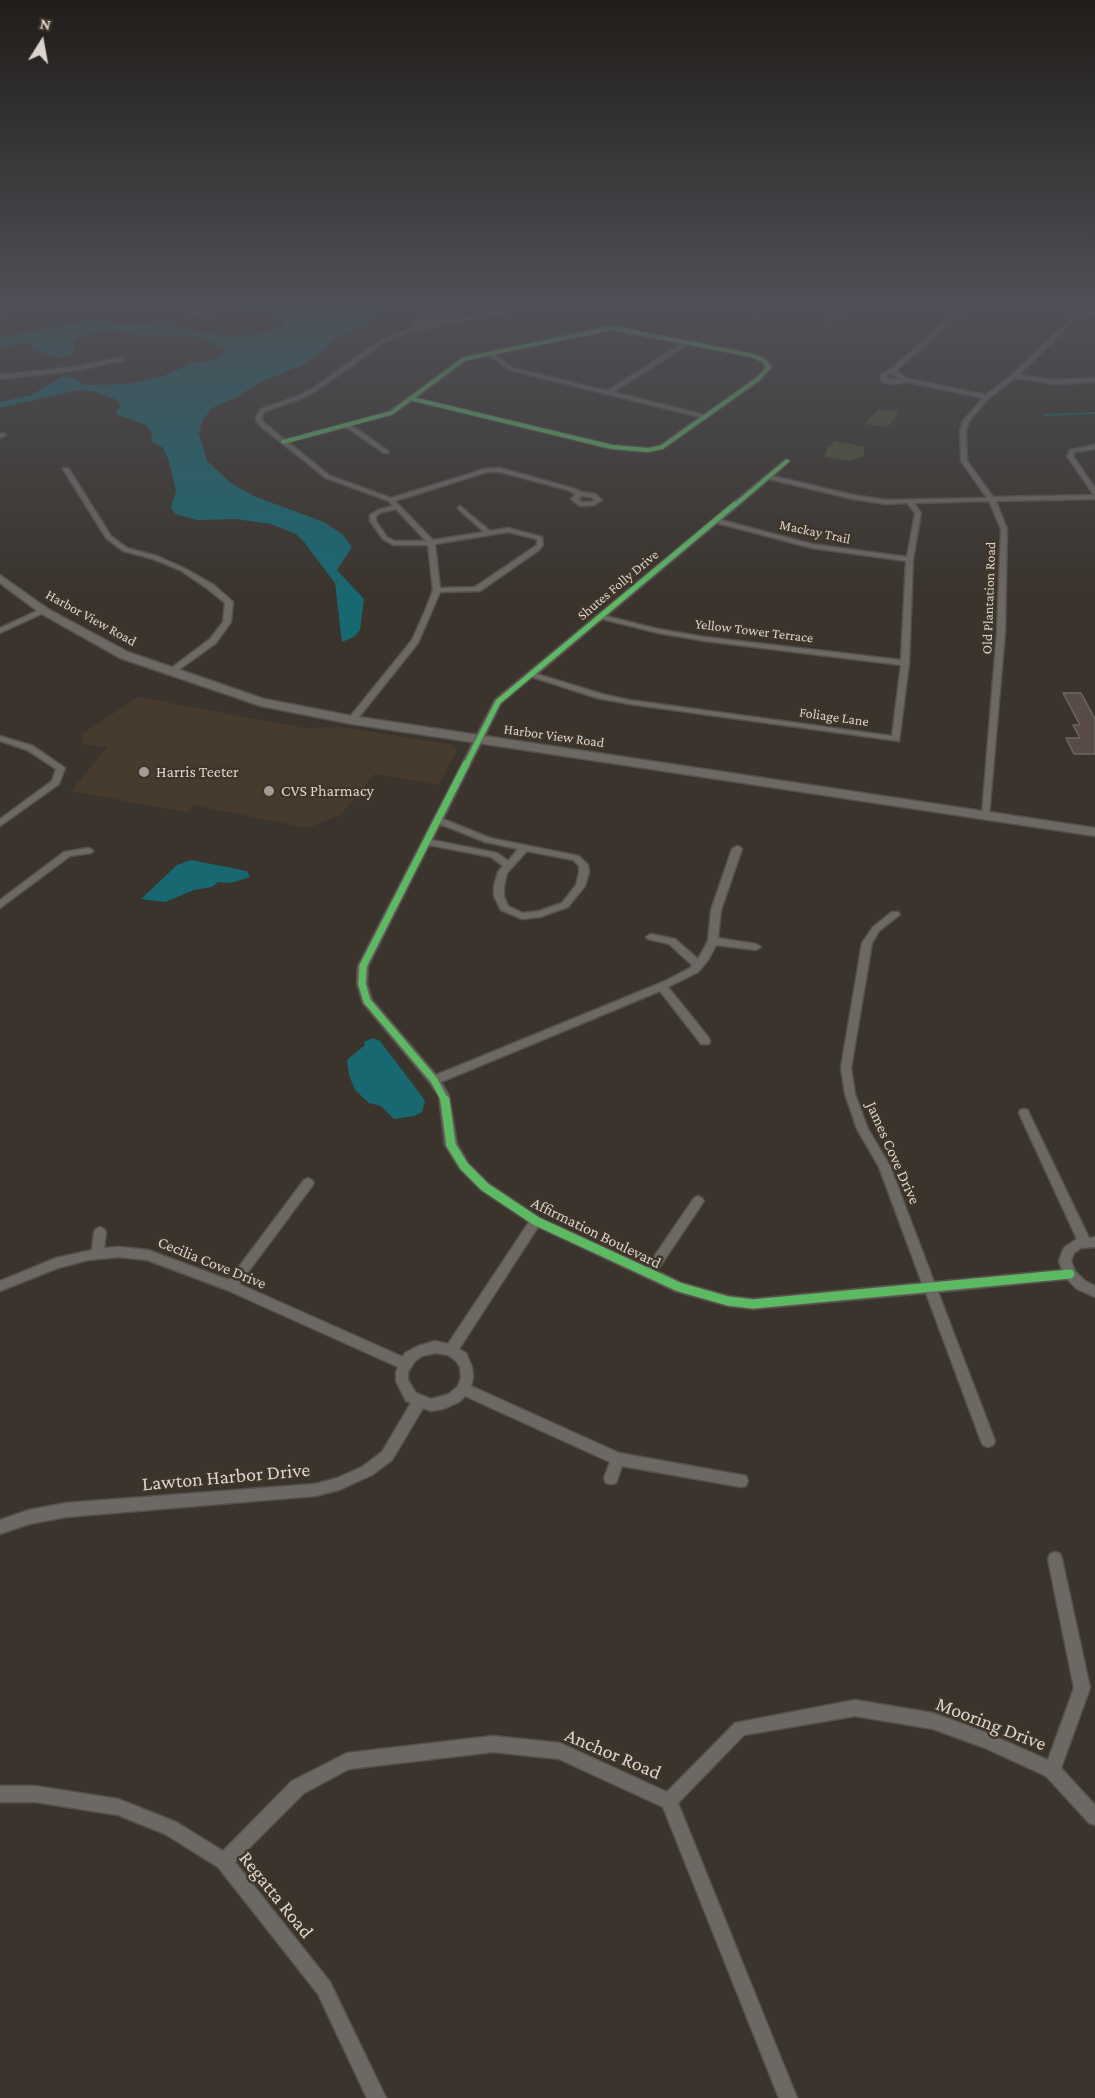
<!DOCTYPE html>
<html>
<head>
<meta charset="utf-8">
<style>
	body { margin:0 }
	#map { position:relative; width:1095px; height:2098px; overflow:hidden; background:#3a342d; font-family:"Crimson Pro",serif }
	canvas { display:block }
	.north { position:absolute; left:12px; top:12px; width:60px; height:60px; -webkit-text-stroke:4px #3f3528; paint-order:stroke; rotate:11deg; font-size:16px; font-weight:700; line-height:24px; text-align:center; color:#dbd4cc }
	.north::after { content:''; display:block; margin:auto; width:21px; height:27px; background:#dbd4cc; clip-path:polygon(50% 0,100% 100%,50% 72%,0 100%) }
</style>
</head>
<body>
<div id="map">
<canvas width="1095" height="2098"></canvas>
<div class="north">N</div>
</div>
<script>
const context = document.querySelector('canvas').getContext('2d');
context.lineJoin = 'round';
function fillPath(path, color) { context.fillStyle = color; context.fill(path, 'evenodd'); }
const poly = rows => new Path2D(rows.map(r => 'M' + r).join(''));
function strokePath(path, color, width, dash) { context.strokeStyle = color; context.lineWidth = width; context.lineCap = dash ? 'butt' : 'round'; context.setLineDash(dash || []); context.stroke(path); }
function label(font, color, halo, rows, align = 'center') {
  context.font = font + ' "Crimson Pro",serif'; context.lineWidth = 5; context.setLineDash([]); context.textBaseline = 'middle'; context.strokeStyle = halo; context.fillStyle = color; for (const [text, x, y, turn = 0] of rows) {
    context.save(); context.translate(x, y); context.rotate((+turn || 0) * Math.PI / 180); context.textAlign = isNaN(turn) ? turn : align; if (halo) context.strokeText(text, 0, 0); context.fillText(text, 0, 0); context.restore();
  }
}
fillPath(poly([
	[138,697,304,728,341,727,454,745,457,751,438,785,375,774,340,815,307,828,193,805,189,811,184,812,71,791,107,747,83,744,82,734]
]), '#473b2d');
fillPath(poly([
	[878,409,899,412,888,427,865,424],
	[835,441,865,447,863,457,849,461,824,457,828,447]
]), '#4c5034');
fillPath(poly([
	[382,304,371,311,369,324,336,337,326,348,303,365,260,382,237,397,212,408,202,421,199,433,207,461,232,484,256,497,324,522,342,534,352,547,337,570,364,599,360,630,354,637,342,642,335,583,304,542,296,534,271,524,236,519,197,520,175,514,171,507,176,491,169,461,163,448,151,441,152,433,146,425,115,414,120,406,117,400,92,391,78,390,0,408,0,402,31,395,64,376,75,378,84,385,128,384,163,376,192,363,212,360,225,351,222,347,200,337,150,336,100,330,74,339,73,354,59,358,36,350,26,343,0,347,0,337,96,320,111,321,123,325,175,326,221,336,258,334,271,331,284,325,283,318,268,312,244,309,246,305],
	[191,860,247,871,250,877,231,883,218,882,212,887,194,890,165,902,141,899,177,865],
	[373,1038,380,1041,421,1095,425,1101,422,1112,414,1116,394,1119,381,1106,369,1103,355,1090,349,1075,347,1060,365,1045,364,1042]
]), '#186871');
strokePath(poly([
	[1045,415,1095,413]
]), '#186871', 2);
const building = poly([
	[1063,693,1081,693,1095,719,1095,754,1074,754,1066,738,1080,738,1073,725,1080,725,1063,693]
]);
fillPath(building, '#584a45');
strokePath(building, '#6d6662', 1.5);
const minor = poly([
	[24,304,36,304,0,312,0,308,24,304],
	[161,304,170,304,195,310,241,304,214,312,195,314,161,304],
	[536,304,547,304,411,332,386,341,316,391,300,399,265,411,262,416,262,421,285,440,389,412,462,358,612,326,752,354,765,359,772,367,760,380,664,448,648,452,612,449,412,400,393,414,351,425,388,451,388,453,384,453,346,427,288,442,330,476,391,498,485,469,500,468,572,488,582,492,595,494,602,500,594,505,580,506,571,499,576,494,568,490,500,472,487,472,395,501,433,540,484,532,458,509,458,507,460,506,490,531,508,528,542,537,543,545,539,550,480,591,440,592,418,643,355,722,349,722,349,718,412,640,425,611,433,590,428,545,393,545,383,539,370,521,370,515,378,510,393,506,389,501,326,478,263,428,256,421,256,416,261,409,296,397,312,389,382,339,415,328,414,324,418,320,443,319,446,321,443,323,421,323,420,327,536,304],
	[612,330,683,343,607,391,513,368,494,354,612,330],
	[689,344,749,356,761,361,766,367,756,378,704,415,613,392,689,344],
	[489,355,509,370,700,417,660,446,648,448,612,445,415,398,466,360,489,355],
	[582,496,591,497,595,500,591,502,582,502,578,499,582,496],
	[396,509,426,541,395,541,387,537,376,521,376,516,382,512,396,509],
	[508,532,537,539,537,545,475,587,440,588,435,544,508,532],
	[615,304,629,304,627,306,615,304],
	[764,304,769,304,760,312,756,312,756,310,764,304],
	[844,304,849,304,828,326,824,326,824,324,844,304],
	[966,304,971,304,898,369,897,372,909,379,986,395,1012,375,1077,312,1042,304,1053,304,1080,309,1085,304,1090,304,1084,310,1095,312,1095,316,1082,313,1018,375,1056,380,1095,378,1095,382,1056,384,1015,378,989,398,969,421,966,431,967,461,993,497,1095,495,1095,499,996,501,1007,529,1005,632,989,816,983,816,982,814,997,632,1001,529,989,501,914,503,921,513,913,559,909,663,899,741,629,704,597,698,532,677,501,703,443,819,490,838,579,856,588,865,589,872,585,886,568,907,540,917,522,919,501,910,494,896,494,886,498,872,503,866,491,857,429,845,368,966,367,984,372,1000,436,1075,663,982,690,968,692,965,669,944,648,939,646,937,651,934,675,939,698,959,708,941,711,910,732,849,737,846,740,847,742,849,721,910,718,938,756,944,761,947,756,950,716,945,708,960,698,972,668,987,709,1038,710,1041,709,1044,701,1044,660,991,441,1082,449,1096,457,1144,468,1163,489,1184,540,1218,647,1267,694,1198,698,1196,702,1198,704,1201,702,1204,657,1271,682,1283,728,1296,753,1299,922,1283,879,1167,857,1129,845,1094,841,1068,862,943,873,927,892,912,898,912,900,914,898,916,879,931,872,943,851,1068,855,1094,868,1129,890,1166,934,1282,1062,1270,1059,1261,1063,1250,1065,1247,1077,1239,1019,1113,1020,1110,1024,1109,1028,1110,1029,1113,1089,1238,1095,1237,1095,1247,1081,1248,1074,1253,1071,1261,1075,1271,1085,1281,1095,1286,1095,1297,1077,1289,1067,1279,938,1292,995,1441,993,1445,988,1447,983,1445,981,1441,926,1293,753,1309,728,1306,675,1291,538,1227,459,1349,466,1353,472,1367,473,1378,471,1386,619,1453,741,1475,746,1476,748,1481,746,1486,741,1487,622,1466,616,1483,611,1484,606,1483,604,1478,610,1462,465,1396,459,1402,443,1409,431,1411,423,1408,392,1460,372,1475,339,1490,315,1496,66,1517,29,1524,0,1534,0,1520,29,1510,66,1503,315,1484,337,1478,362,1467,382,1452,411,1403,406,1401,396,1381,396,1372,398,1367,227,1290,147,1260,119,1257,88,1260,58,1268,0,1291,0,1281,56,1258,92,1250,94,1232,96,1229,100,1227,104,1229,106,1232,104,1248,119,1247,148,1250,229,1280,304,1180,308,1178,312,1180,314,1183,312,1186,239,1284,403,1357,405,1353,418,1346,435,1341,448,1344,529,1222,481,1190,460,1169,445,1145,439,1096,430,1083,363,1003,357,984,358,966,495,700,785,460,790,461,773,476,853,495,886,500,987,498,961,461,960,431,963,421,983,398,907,382,894,384,884,382,881,380,880,375,893,367,966,304],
	[891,372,892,374,901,379,887,379,886,376,891,372],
	[769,479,853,499,886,504,907,503,915,513,907,557,812,544,721,520,769,479],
	[717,523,812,548,906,561,901,660,705,637,658,629,606,616,717,523],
	[602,619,658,633,705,641,901,665,892,736,629,700,602,694,537,674,602,619],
	[440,824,485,842,518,849,508,861,497,853,432,840,440,824],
	[527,851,573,860,579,866,579,872,576,885,562,903,539,911,523,913,508,906,504,896,504,886,507,873,527,851],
	[435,1353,448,1355,456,1361,460,1367,461,1378,458,1386,449,1394,431,1399,416,1393,408,1380,408,1372,415,1361,422,1356,435,1353],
	[122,357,124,360,74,371,0,379,0,375,74,367,122,357],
	[0,434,3,433,6,435,0,438,0,434],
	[1095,445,1095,449,1074,452,1073,456,1095,488,1095,495,1093,494,1067,456,1070,450,1095,445],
	[64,468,69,469,111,536,127,548,157,556,184,568,214,585,233,602,231,622,216,643,173,674,167,674,166,672,210,639,223,622,225,603,208,589,180,570,153,559,123,551,106,538,63,469,64,468],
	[41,609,48,611,0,633,0,628,41,609],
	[0,736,33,746,65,768,59,784,0,826,0,819,52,781,56,769,27,750,0,741,0,736],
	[88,848,91,849,93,851,91,853,70,856,0,908,0,900,64,852,88,848],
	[1055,1552,1060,1554,1062,1559,1090,1688,1061,1768,1095,1805,1095,1825,1089,1823,1046,1776,985,1748,933,1729,855,1716,744,1735,678,1803,797,2098,779,2098,663,1807,559,1759,493,1752,349,1769,304,1793,235,1862,330,1982,386,2098,367,2098,318,1994,218,1867,165,1834,118,1815,35,1802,0,1802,0,1786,35,1786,118,1799,176,1822,223,1851,292,1781,347,1753,493,1736,560,1743,667,1792,735,1723,855,1700,933,1713,987,1733,1048,1760,1074,1688,1048,1559,1050,1554,1055,1552]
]);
const secondary = poly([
	[0,575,48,609,128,652,264,699,352,716,1095,828,1095,836,352,724,261,706,120,658,40,613,0,583,0,575]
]);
strokePath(minor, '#55504a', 3);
strokePath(secondary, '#55504a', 3);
fillPath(minor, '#6c6863');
fillPath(secondary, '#6c6863');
strokePath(poly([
	[283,442,391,413,464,359,612,328,750,355,763,360,769,367,758,379,662,447,648,450,612,447,413,399],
	[734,506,787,461]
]), '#5cba63', 4);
strokePath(poly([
	[466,765,498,702,735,504]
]), '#5cba63', 5);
strokePath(poly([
	[445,1101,434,1080,367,1001,362,984,363,966,466,764]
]), '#5cba63', 7);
strokePath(poly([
	[445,1100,451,1145,464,1166,485,1187,536,1221,679,1287,728,1301,753,1304,1070,1274]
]), '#5cba63', 9);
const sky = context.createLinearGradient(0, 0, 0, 598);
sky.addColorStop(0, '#201d19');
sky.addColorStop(0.51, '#4f5057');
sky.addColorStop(1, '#4f505700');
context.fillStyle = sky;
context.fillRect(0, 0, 1095, 598);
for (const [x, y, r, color] of [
	[144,772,6,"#a39c94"],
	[269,791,6,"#a39c94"]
]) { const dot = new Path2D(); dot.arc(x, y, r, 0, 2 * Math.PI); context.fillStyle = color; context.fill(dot); strokePath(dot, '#3f3528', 2); }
label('14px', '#dbd4cc', '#3f3528', [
	["Mackay Trail",815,532,12],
	["Shutes Folly Drive",618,585,-40],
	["Old Plantation Road",989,598,-88],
	["Harbor View Road",91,618,29],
	["Yellow Tower Terrace",754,631,7],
	["Foliage Lane",834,717,8],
	["Harbor View Road",554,736,8]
]);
label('16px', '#dbd4cc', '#3f3528', [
	["Harris Teeter",156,772],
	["CVS Pharmacy",281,791]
], 'left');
label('16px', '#dbd4cc', '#3f3528', [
	["James Cove Drive",893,1153,66],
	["Affirmation Boulevard",596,1233,26],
	["Cecilia Cove Drive",212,1263,22]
]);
label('20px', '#dbd4cc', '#3f3528', [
	["Lawton Harbor Drive",226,1477,-5],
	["Mooring Drive",991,1724,21],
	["Anchor Road",613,1754,23],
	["Regatta Road",276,1895,51]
]);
</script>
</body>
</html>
